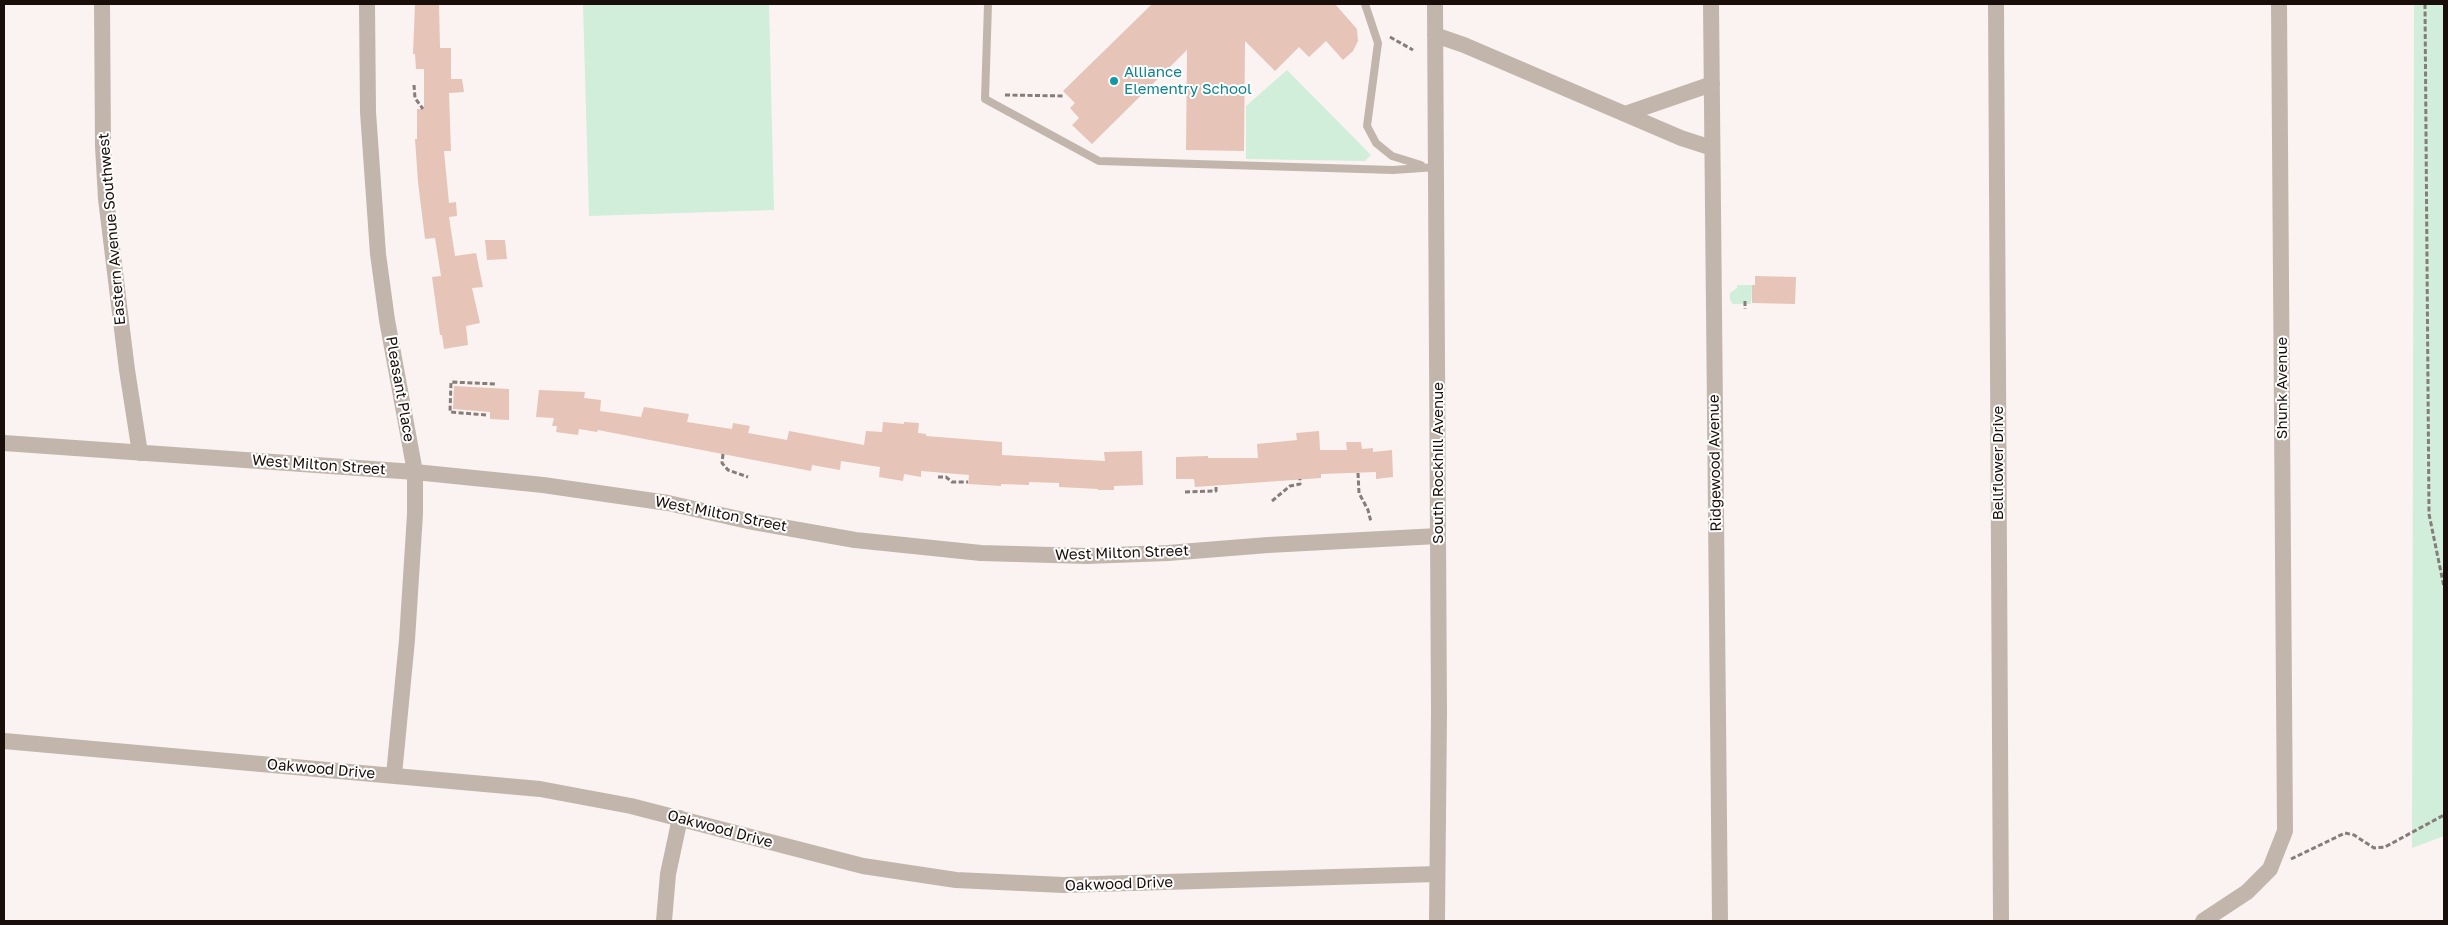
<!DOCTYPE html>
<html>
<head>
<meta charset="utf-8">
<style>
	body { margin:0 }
	#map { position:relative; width:2448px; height:925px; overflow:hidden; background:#fbf3f1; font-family:"Golos Text",sans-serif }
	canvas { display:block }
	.frame { position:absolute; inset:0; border:5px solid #1a0e0a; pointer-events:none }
</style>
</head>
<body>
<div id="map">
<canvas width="2448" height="925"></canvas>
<div class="frame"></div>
</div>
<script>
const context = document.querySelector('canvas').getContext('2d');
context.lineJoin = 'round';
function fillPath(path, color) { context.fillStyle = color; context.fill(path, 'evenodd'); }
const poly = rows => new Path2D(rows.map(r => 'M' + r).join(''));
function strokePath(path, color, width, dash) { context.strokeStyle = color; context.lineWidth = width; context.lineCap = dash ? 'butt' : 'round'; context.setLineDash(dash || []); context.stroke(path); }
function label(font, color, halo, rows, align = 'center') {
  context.font = font + ' "Golos Text",sans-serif'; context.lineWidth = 4; context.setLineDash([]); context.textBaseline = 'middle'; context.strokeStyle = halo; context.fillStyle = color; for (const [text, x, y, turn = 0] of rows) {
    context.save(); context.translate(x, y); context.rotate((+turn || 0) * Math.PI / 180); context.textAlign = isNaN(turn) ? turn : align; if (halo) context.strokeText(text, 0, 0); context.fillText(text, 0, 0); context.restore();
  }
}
fillPath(poly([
	[583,4,769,4,774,210,589,216],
	[2414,4,2444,4,2444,836,2412,848],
	[1287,70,1371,155,1365,161,1246,159,1246,106],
	[1737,285,1752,285,1751,304,1733,304,1730,300,1730,293,1737,288]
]), '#d0eeda');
fillPath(poly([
	[415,4,439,4,440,48,451,48,451,79,462,79,464,92,449,93,451,151,444,151,449,203,456,202,457,216,449,217,455,256,476,253,483,287,472,288,480,323,466,326,468,345,444,349,442,335,440,335,432,277,441,276,435,238,425,239,418,182,415,139,417,139,417,109,424,109,424,69,416,69,415,54,413,54],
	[1152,4,1335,4,1357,29,1358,41,1353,51,1343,60,1326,41,1309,57,1299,47,1275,71,1245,41,1244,151,1186,150,1187,50,1092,144,1072,125,1079,118,1070,108,1075,103,1063,91],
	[485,240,505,240,507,259,487,260],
	[1755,276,1796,277,1795,304,1752,303,1752,285,1755,285],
	[454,386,509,389,509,420,490,419,490,412,453,409],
	[539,390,585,392,584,398,601,400,600,411,641,417,644,407,689,414,687,422,732,429,733,423,750,426,748,433,787,440,789,431,864,445,866,431,882,432,883,422,904,424,904,422,919,423,918,433,926,434,926,436,1002,442,1002,455,1105,461,1104,452,1142,451,1143,485,1114,486,1114,490,1098,490,1098,489,1059,487,1059,483,1029,482,1029,485,1001,484,1001,486,968,484,969,475,921,471,921,477,904,474,903,481,879,477,880,467,841,461,840,470,812,465,811,471,598,430,597,432,579,429,578,435,556,432,557,426,552,426,554,418,536,417],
	[1319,431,1320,450,1347,450,1346,442,1361,442,1362,449,1373,448,1373,452,1392,450,1393,477,1376,479,1376,472,1321,474,1321,478,1195,487,1194,479,1176,479,1176,457,1208,456,1208,458,1258,458,1257,444,1297,440,1296,433]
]), '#e6c4b8');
strokePath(poly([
	[2425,4,2429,514,2444,587],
	[1390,37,1413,50],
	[414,85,415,98,423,109],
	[1005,95,1065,96],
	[1745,301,1745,309],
	[486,415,450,412,451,382,496,384],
	[723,454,722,463,728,470,748,477],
	[1358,473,1359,493,1368,510,1371,522],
	[938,477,946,477,952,482,968,482],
	[1185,492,1216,491,1216,486],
	[1272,501,1290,486,1300,484,1300,479],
	[2291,859,2345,833,2354,835,2374,848,2385,847,2444,815]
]), '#867c79', 3, [5, 2.5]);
strokePath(poly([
	[988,4,985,99,1099,161,1393,170,1437,167],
	[1365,4,1378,43,1367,126,1376,143,1392,156,1421,165]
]), '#c2b6ac', 8);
strokePath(poly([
	[102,4,103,146,106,199,127,370,140,453],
	[367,4,368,112,378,254,387,320,415,472,415,514,407,640,394,775],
	[1435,4,1439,713,1437,921],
	[1711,4,1720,921],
	[1996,4,2001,921],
	[1435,35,1464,45,1681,138,1712,148],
	[1625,114,1712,84],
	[4,443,415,472,543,485,668,503,748,521,855,540,981,553,1087,556,1168,553,1268,545,1438,536],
	[4,741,540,789,631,806,863,866,956,880,1063,885,1437,874],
	[664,921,668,874,680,818],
	[2203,921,2247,892,2270,869,2285,831,2279,4]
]), '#c2b6ac', 16);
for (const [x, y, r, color] of [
	[1114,81,5,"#0f9aa8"]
]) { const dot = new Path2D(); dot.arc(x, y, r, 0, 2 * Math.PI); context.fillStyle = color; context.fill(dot); strokePath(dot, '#fff', 2); }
label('15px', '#0d838f', '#fff', [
	["Alliance",1124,72],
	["Elementry School",1124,89]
], 'left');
label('15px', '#1a0e0a', '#fff', [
	["Eastern Avenue Southwest",112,229,-95],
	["Shunk Avenue",2282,388,-90],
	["Pleasant Place",400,389,80],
	["South Rockhill Avenue",1438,463,-90],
	["Ridgewood Avenue",1715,463,-91],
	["Bellflower Drive",1998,463,-90],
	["West Milton Street",319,465,4],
	["West Milton Street",721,514,11],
	["West Milton Street",1122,553,-2],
	["Oakwood Drive",321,769,5],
	["Oakwood Drive",720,829,15],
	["Oakwood Drive",1119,884,-2]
]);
</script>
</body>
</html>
